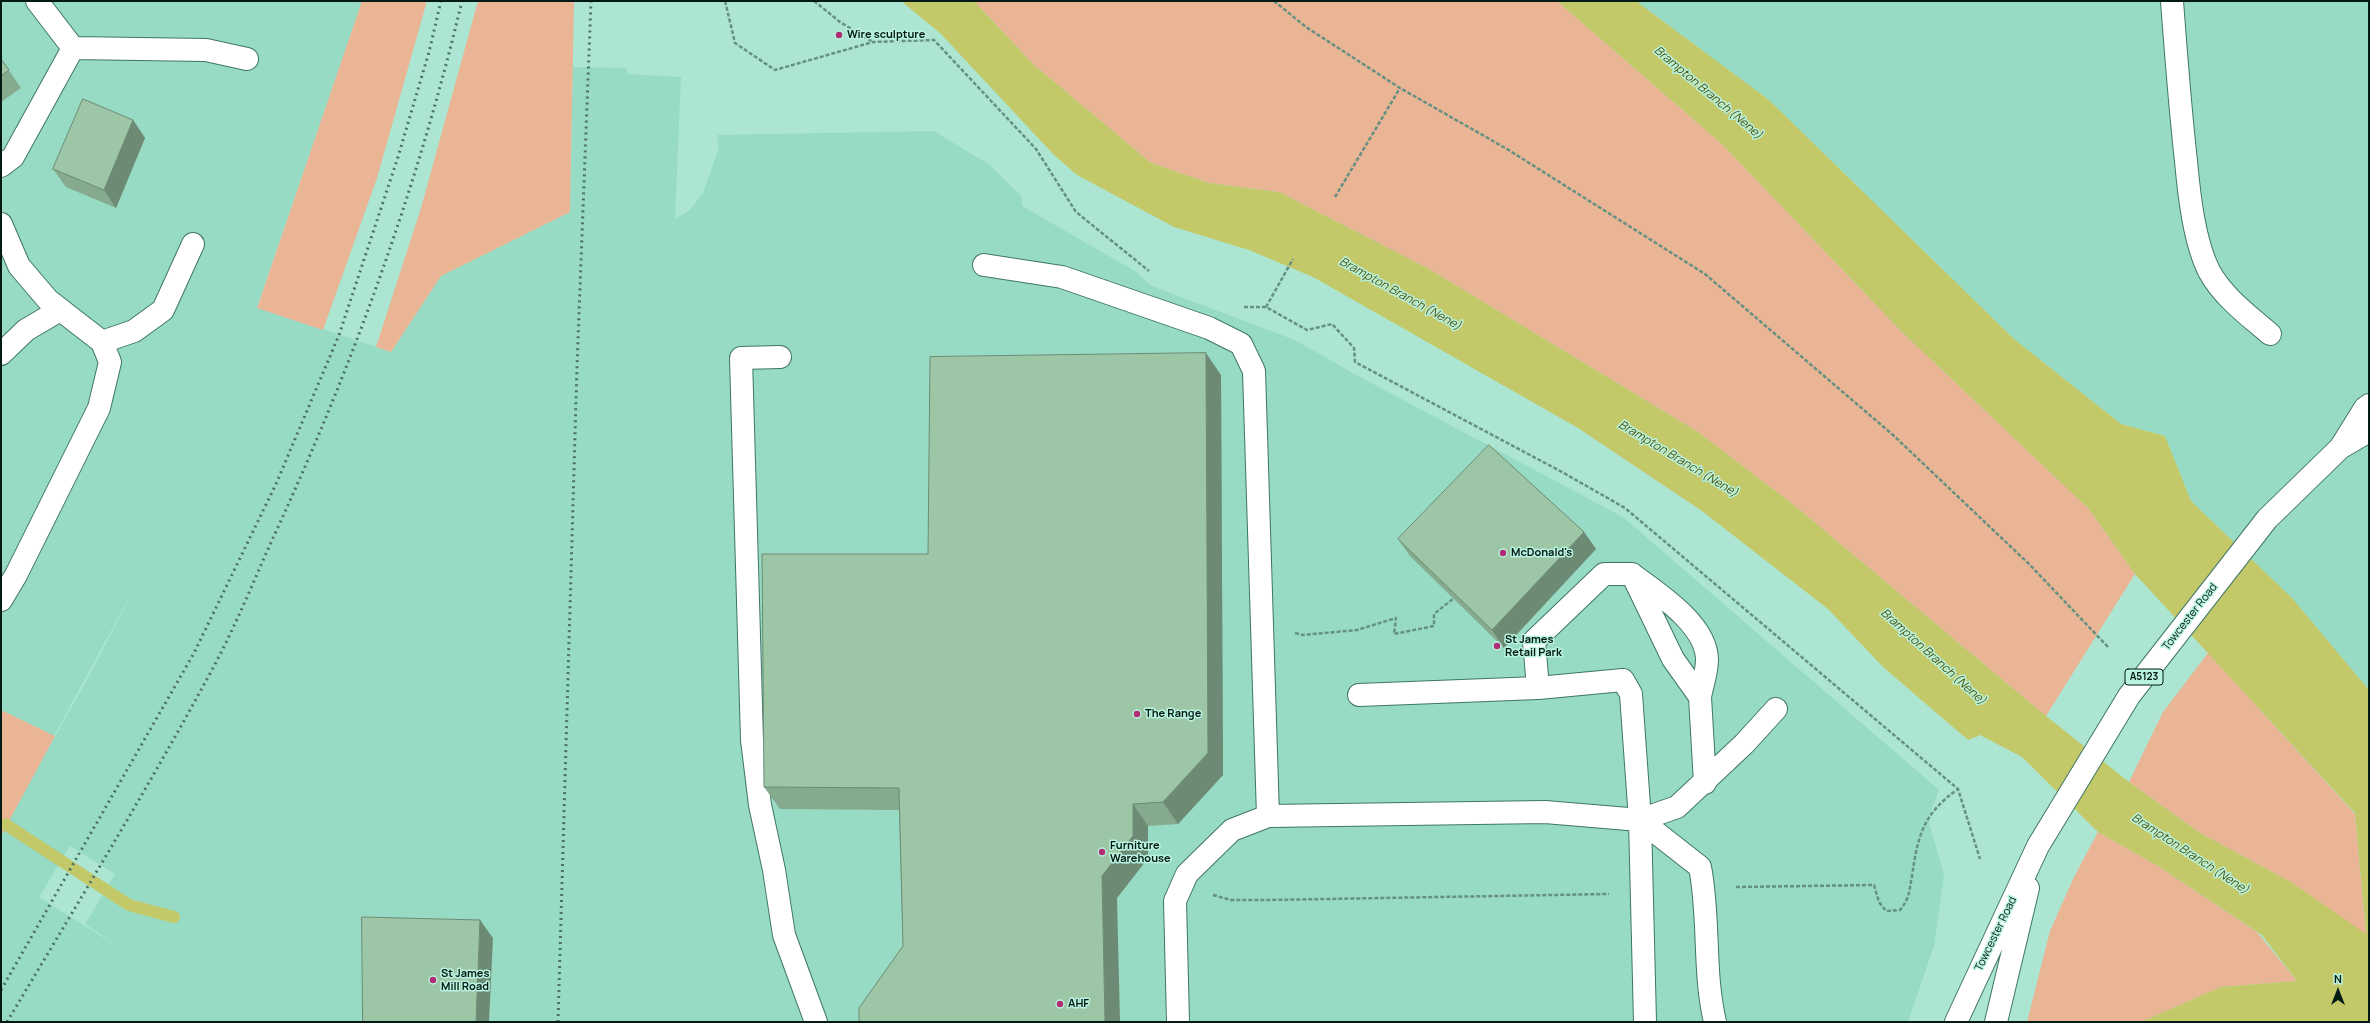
<!DOCTYPE html>
<style>
body{margin:0}
#map{position:relative;width:2370px;height:1023px;overflow:hidden;background:#ace6d2;font-family:Manrope,sans-serif}
canvas{display:block}
.frame{position:absolute;inset:0;border:2px solid #031913;pointer-events:none}
.north{position:absolute;left:2318px;top:971px;width:40px;height:40px;-webkit-text-stroke:3px #b9f3df;paint-order:stroke;rotate:0deg;font-size:11px;font-weight:700;line-height:16px;text-align:center;color:#031913}
.north::after{content:'';display:block;margin:auto;width:14px;height:18px;background:#031913;clip-path:polygon(50% 0,100% 100%,50% 72%,0 100%)}
</style>
<div id="map">
<canvas width="2370" height="1023"></canvas>
<div class="frame"></div>
<div class="north">N</div>
</div>
<script>
const g = document.querySelector('canvas').getContext('2d');
g.lineJoin = 'round';
function fill(path, color) {
  g.fillStyle = color;
  g.fill(path, 'evenodd');
}
function trace(path, color, width, dash) {
  g.strokeStyle = color;
  g.lineWidth = width;
  g.lineCap = dash ? 'butt' : 'round';
  g.setLineDash(dash || []);
  g.stroke(path);
}
function write(font, color, halo, rows, align = 'center') {
  g.font = font + ' Manrope,sans-serif';
  g.lineWidth = 3;
  g.setLineDash([]);
  g.textBaseline = 'middle';
  g.strokeStyle = halo;
  g.fillStyle = color;
  for (const [text, x, y, turn = 0] of rows) {
    g.save();
    g.translate(x, y);
    g.rotate((+turn || 0) * Math.PI / 180);
    g.textAlign = isNaN(turn) ? turn : align;
    if (halo) g.strokeText(text, 0, 0);
    g.fillText(text, 0, 0);
    g.restore();
  }
}
fill(new Path2D(`
 M1,1H362L257,307L391,352L441,276L570,212L573,67L627,68V74L681,77L675,219L690,210L703,193L719,148L717,135L934,131L990,165L1022,197V206L1135,271L1152,286L1295,340L1360,377L1623,517L1939,790L1928,819L1944,875L1934,946L1908,1022H1ZM137,583L89,676L42,760H41ZM70,846L115,874L85,924L120,948L37,896L39,897Z
 M1636,1H2369V690L2292,598L2191,501L2165,436L2121,424L2014,339L1769,100Z`), '#98dbc5');
fill(new Path2D(`
 M362,1H427L377,178L323,330L257,308Z
 M478,1H574L570,212L441,276L391,352L376,347L421,208Z
 M974,1H1557L1723,145L1902,332L2089,509L2135,574L2046,716L1795,506L1698,432L1429,269L1279,192L1209,183L1151,163L1034,65Z
 M2208,653L2355,814L2366,935L2291,882L2200,833L2129,782L2163,712Z
 M1,710L55,736L1,836Z
 M2098,832L2158,866L2257,932L2297,981L2221,987L2141,1022H2027L2050,931L2074,877Z`), '#eab595');
fill(new Path2D(`
 M901,1H974L1034,65L1151,163L1209,183L1279,192L1429,269L1698,432L1795,506L2046,716L2129,782L2200,833L2291,882L2366,934L2355,813L2135,574L2089,509L1902,332L1723,145L1557,1H1636L1769,100L2014,339L2121,424L2165,436L2191,501L2292,598L2369,690V1022H2141L2221,987L2297,981L2262,935L2158,866L2098,832L2022,757L1980,735L1968,740L1883,667L1828,609L1702,511L1578,428L1313,277L1249,250L1174,227L1077,175L1054,155L940,33Z`), '#c3c869');
trace(new Path2D(`
 M5,824L129,905L174,917`), '#c3c869', 12);
const minor = new Path2D(`
 M2172,1C2176,54 2180,108 2186,161C2189,194 2194,241 2209,271C2223,297 2248,315 2270,334
 M73,48L206,50L247,59
 M1,166L13,157L73,48L37,1
 M1,224L19,266L48,300L102,342L110,362L99,408L16,575L1,600
 M984,265L1062,277L1209,328L1241,344L1254,371L1268,816
 M102,342L134,331L163,310L193,244
 M1,354L26,330L60,310
 M780,357L741,358L752,740L760,805L774,870L784,935L816,1022
 M1633,575C1659,594 1707,625 1707,660C1707,672 1702,686 1700,697
 M1538,688L1534,641L1604,574H1632L1673,659L1700,697L1705,783
 M1359,695L1538,688L1623,680L1631,694L1640,820L1645,1022
 M1640,820L1700,867C1710,918 1703,971 1715,1022
 M1178,1022L1175,901L1187,874L1232,830L1268,816L1545,812L1640,820L1677,807L1744,744L1776,709`);
const major = new Path2D(`
 M2342,445L2365,408L2369,405
 M1956,1022L2038,846L2129,696L2267,519L2340,448L2369,431
 M1996,1022L2028,888`);
trace(minor, '#3f7665', 24);
trace(major, '#3f7665', 24);
trace(new Path2D(`
 M725,1L735,43L775,70L873,42L934,40L1036,149L1076,212L1149,271
 M814,1L840,22L873,42
 M1274,1L1306,27L1400,88L1507,149L1705,274L1893,435L2029,564L2108,647
 M1335,197L1400,88
 M1244,307H1266L1307,330L1332,324L1354,348L1355,362L1562,472L1625,508L1958,789L1980,859
 M1266,307L1293,259
 M1295,633L1303,635L1357,630L1396,618L1394,634L1434,626V614L1454,598
 M1736,887L1874,885L1879,902L1886,911L1900,910C1910,898 1909,891 1912,876C1918,835 1923,814 1958,789
 M1213,895L1231,900H1269L1609,894`), '#659082', 2.5, [4, 2]);
trace(minor, '#fff', 22);
trace(major, '#fff', 22);
trace(new Path2D(`
 M1,990L194,653L276,484L339,335L398,157L429,52L441,1
 M7,1022C77,904 149,787 214,666C236,625 254,580 273,538C353,365 418,186 462,1
 M558,1022L577,366L591,1`), '#4c7165', 3, [2, 4]);
fill(new Path2D(`
 M1,59L21,88L1,102Z
 M133,120L145,138L116,208L66,187L53,169Z
 M1221,375L1223,775L1178,824L1148,826V858L1117,898L903,946L899,810L780,809L764,787L928,554Z
 M1584,532L1596,549L1504,648L1410,556L1398,539Z`), '#86aa8e');
fill(new Path2D(`
 M133,120L145,138L116,208L104,190Z
 M1206,353L1221,375L1223,775L1178,824L1163,802Z
 M1584,532L1596,549L1504,648L1492,630Z
 M1133,804L1148,826V858L1117,898L1120,1022H1105L1102,876Z
 M480,920L493,938L489,1022H476Z`), '#6d8b74');
const building = new Path2D(`
 M1,59L9,70L1,76Z
 M83,99L133,120L104,190L53,169Z
 M1206,353L1208,753L1163,802L1133,804V836L1102,876L1105,1022H859V1008L903,946L899,788L764,787L762,554H928L930,357Z
 M1489,445L1584,532L1492,630L1398,539Z
 M362,917L480,920L476,1022H363Z`);
fill(building, '#9cc6a5');
trace(building, '#6d8b74', 1);
for (const [x, y, r, color] of [
 [839,35,4,"#b02d75"],
 [1503,553,4,"#b02d75"],
 [1497,646,4,"#b02d75"],
 [1137,714,4,"#b02d75"],
 [1102,852,4,"#b02d75"],
 [433,980,4,"#b02d75"],
 [1060,1004,4,"#b02d75"]
]) {
  const dot = new Path2D();
  dot.arc(x, y, r, 0, 2 * Math.PI);
  g.fillStyle = color;
  g.fill(dot);
  trace(dot, '#b9f3df', 1.5);
}
for (const [x, y, w] of [
 [2144,677,38]
]) {
  const box = new Path2D();
  box.roundRect(x - w / 2, y - 8, w, 16, 3);
  g.fillStyle = '#b9f3df';
  g.fill(box);
  trace(box, '#031913', 1);
}
write('bold 10px', '#031913', null, [
 ["A5123",2144,677]
]);
write('bold 11px', '#031913', '#b9f3df', [
 ["Wire sculpture",847,35],
 ["McDonald's",1511,553],
 ["St James",1505,640],
 ["Retail Park",1505,653],
 ["The Range",1145,714],
 ["Furniture",1110,846],
 ["Warehouse",1110,859],
 ["St James",441,974],
 ["Mill Road",441,987],
 ["AHF",1068,1004]
], 'left');
write('11px', '#031913', '#b9f3df', [
 ["Towcester Road",2190,617,-52],
 ["Towcester Road",1996,934,-64]
]);
write('italic 12px', '#505309', '#b9f3df', [
 ["Brampton Branch (Nene)",1708,93,40],
 ["Brampton Branch (Nene)",1400,294,29],
 ["Brampton Branch (Nene)",1678,459,31],
 ["Brampton Branch (Nene)",1933,657,42],
 ["Brampton Branch (Nene)",2190,854,33]
]);
</script>
